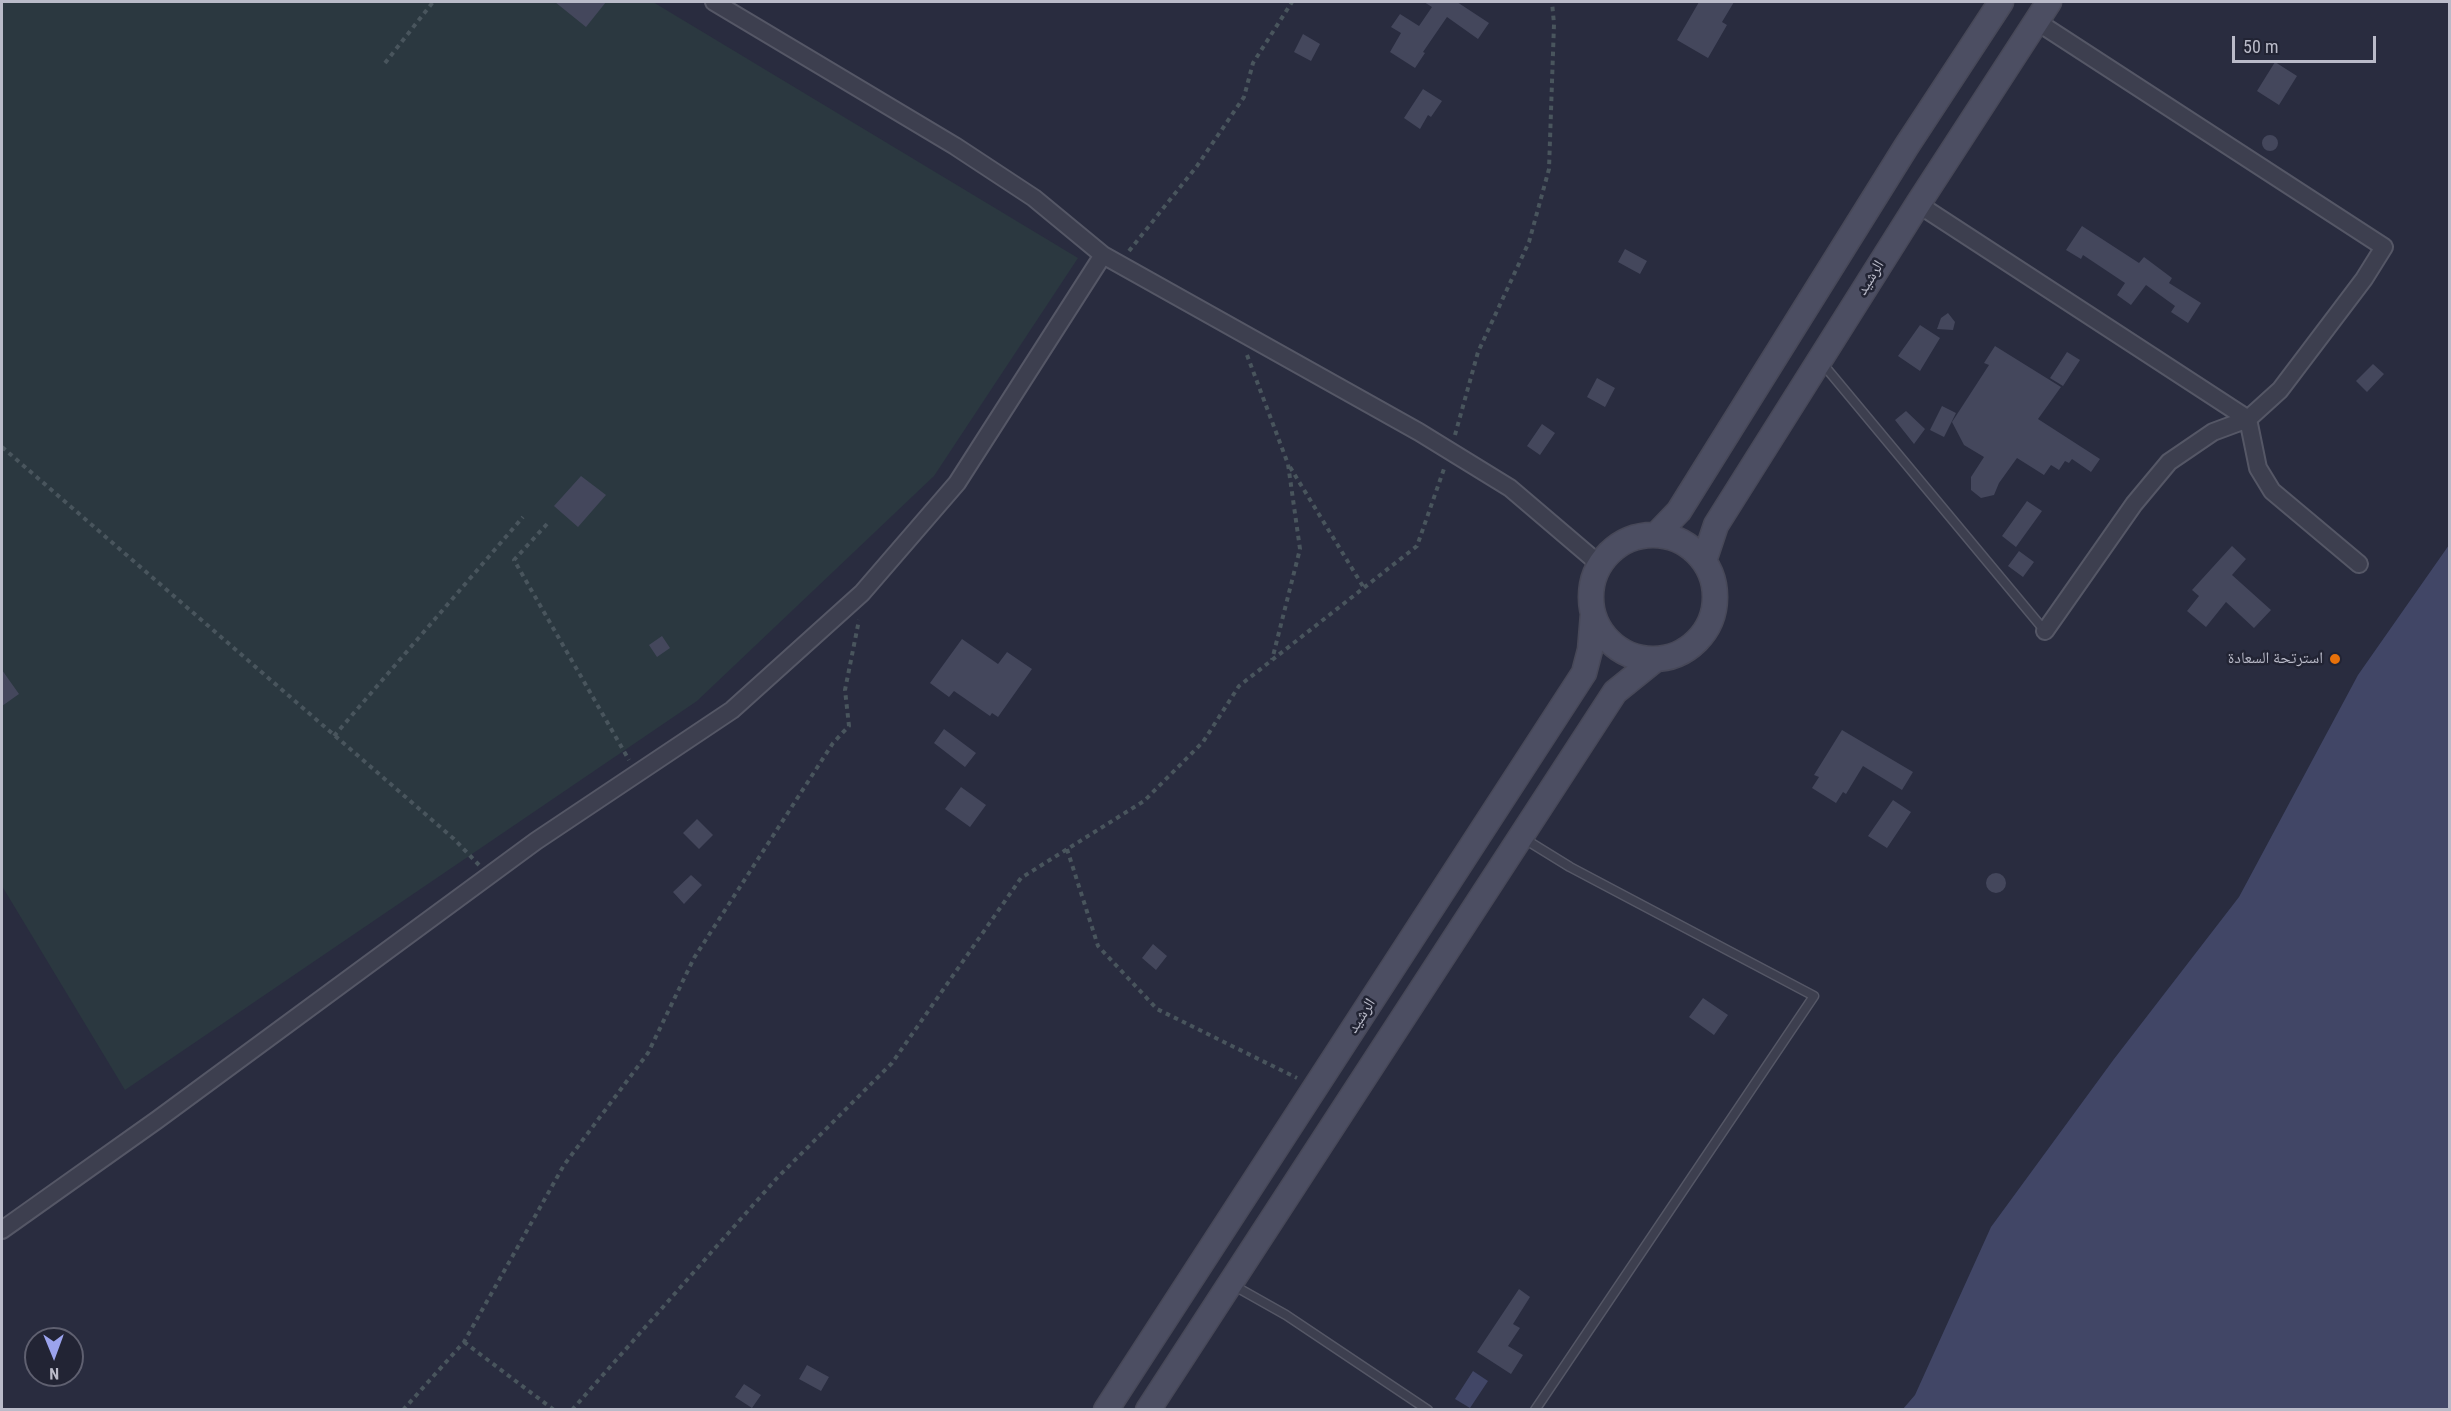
<!DOCTYPE html>
<meta charset="utf-8">
<style>
body{margin:0}
#map{position:relative;width:2451px;height:1411px;overflow:hidden;background:#292c3f;font-family:"Roboto Condensed",sans-serif}
canvas{display:block}
.frame{position:absolute;inset:0;border:3px solid #babbc9;pointer-events:none}
.north{position:absolute;left:24px;top:1327px;width:60px;height:60px;box-sizing:border-box;background:#222434;border:2px solid #5f6070;border-radius:50%;rotate:179deg;font-size:16px;font-weight:700;line-height:24px;text-align:center;color:#babbc9}
.north::after{content:'';display:block;margin:auto;width:21px;height:27px;background:#9ba3ed;clip-path:polygon(50% 0,100% 100%,50% 72%,0 100%)}
.scale{position:absolute;left:2232px;top:36px;width:144px;height:27px;box-sizing:border-box;border:3px solid #babbc9;border-top:0;padding-left:8px;font-size:18px;line-height:21px;white-space:nowrap;color:#babbc9;-webkit-text-stroke:4px #222434;paint-order:stroke}
</style>
<div id="map">
<canvas width="2451" height="1411"></canvas>
<div class="frame"></div>
<div class="north">N</div>
<div class="scale">50 m</div>
</div>
<script>
const g = document.querySelector('canvas').getContext('2d');
g.lineJoin = 'round';
function fill(path, color) {
  g.fillStyle = color;
  g.fill(path, 'evenodd');
}
function trace(path, color, width, dash) {
  g.strokeStyle = color;
  g.lineWidth = width;
  g.lineCap = dash ? 'butt' : 'round';
  g.setLineDash(dash || []);
  g.stroke(path);
}
function write(font, color, halo, rows, align = 'center') {
  g.font = font + ' "Roboto Condensed","Noto Naskh Arabic",sans-serif';
  g.lineWidth = 5;
  g.setLineDash([]);
  g.textBaseline = 'middle';
  g.strokeStyle = halo;
  g.fillStyle = color;
  for (const [text, x, y, turn = 0] of rows) {
    g.save();
    g.translate(x, y);
    g.rotate((+turn || 0) * Math.PI / 180);
    g.textAlign = isNaN(turn) ? turn : align;
    if (halo) g.strokeText(text, 0, 0);
    g.fillText(text, 0, 0);
    g.restore();
  }
}
fill(new Path2D(`
 M2,2H653L1078,258L934,476L697,701L125,1090L2,886Z`), '#2b3840');
fill(new Path2D(`
 M2449,545V1409H1903L1915,1395L1991,1227L2114,1059L2239,897L2358,675Z
 M1473,1371L1488,1381L1470,1408L1455,1399Z`), '#414666');
fill(new Path2D(`
 M555,2H606L586,27Z
 M1424,2H1457L1489,23L1478,39L1447,17L1423,52L1425,53L1415,68L1390,52L1401,33L1391,27L1400,14L1419,26L1432,7Z
 M1699,2H1734L1722,22L1727,25L1708,58L1677,40Z
 M1303,34L1320,44L1311,61L1294,52Z
 M2275,62L2297,76L2279,105L2257,91Z
 M1423,89L1442,101L1431,117L1428,115L1420,129L1404,118Z
 M2262 143a8 8 0 1 1 16 0a8 8 0 1 1-16 0Z
 M2082,226L2139,263L2144,257L2172,278L2169,283L2201,303L2188,323L2171,312L2175,306L2146,285L2131,305L2117,295L2125,283L2083,255L2081,259L2066,250Z
 M1625,249L1647,261L1640,274L1618,262Z
 M1948,313L1955,322L1953,330L1937,329L1941,318Z
 M1920,325L1940,338L1920,371L1898,356Z
 M1995,346L2061,387L2038,419L2100,459L2091,472L2072,459L2069,463L2065,461L2059,470L2051,465L2044,475L2017,458L1999,483L1994,495L1981,498L1971,490V477L1984,457L1964,445L1952,422L1989,365L1984,363Z
 M2067,352L2080,360L2063,386L2050,378Z
 M2373,364L2384,374L2367,392L2356,381Z
 M1597,378L1615,388L1605,407L1587,397Z
 M1942,406L1956,413L1944,437L1930,430Z
 M1906,411L1925,429L1914,444L1895,420Z
 M1542,424L1555,433L1540,455L1527,446Z
 M581,476L606,495L578,527L554,506Z
 M2027,501L2042,511L2016,547L2002,536Z
 M2232,546L2246,559L2232,575L2271,610L2254,628L2226,602L2206,627L2187,611L2199,596L2192,590Z
 M2019,551L2034,562L2023,577L2008,566Z
 M662,636L670,648L657,657L649,645Z
 M962,639L998,664L1007,652L1032,669L998,717L992,713L990,716L954,691L949,697L930,683Z
 M2,670L19,694L2,706Z
 M944,729L976,753L965,767L934,743Z
 M1842,730L1913,772L1902,790L1863,766L1846,794L1843,792L1836,803L1812,788L1819,777L1814,775Z
 M961,787L986,805L970,827L945,809Z
 M1893,800L1911,812L1887,848L1868,836Z
 M697,819L713,835L699,849L683,833Z
 M1986 883a10 10 0 1 1 20 0a10 10 0 1 1-20 0Z
 M691,875L702,885L684,904L673,892Z
 M1153,944L1167,956L1156,970L1142,958Z
 M1703,998L1728,1015L1714,1035L1689,1017Z
 M1519,1289L1530,1297L1513,1324L1520,1328L1508,1346L1523,1355L1511,1374L1477,1352Z
 M807,1365L829,1377L821,1391L799,1379Z
 M744,1384L761,1395L752,1408L735,1397Z`), '#44475c');
const lane = new Path2D(`
 M1822,363L2045,631
 M1523,838L1570,867L1814,996L1535,1410
 M1231,1284L1286,1315L1428,1410`);
const street = new Path2D(`
 M714,2L955,146L1034,198L1103,255L1419,432L1510,488L1598,563
 M2036,21L2384,247L2364,279L2280,390L2248,419L2213,432L2169,462L2134,504L2045,631
 M1918,204L2248,419L2258,468L2272,491L2359,564
 M2,1230L157,1120L536,841L732,710L862,593L957,483L1103,255`);
const secondary = new Path2D(`
 M1591 597a62 62 0 1 1 124 0a62 62 0 1 1-124 0Z
 M1656,535L1679,511L1906,147L2001,2
 M1704,561L1716,525L1918,204L2049,2
 M1106,1410L1584,673L1590,650L1593,614
 M1148,1410L1615,692L1656,659`);
trace(lane, '#555766', 11);
trace(street, '#555766', 20);
trace(secondary, '#474858', 27);
trace(new Path2D(`
 M385,63L433,2
 M1129,251L1197,166L1244,97L1253,63L1292,2
 M1247,355L1288,464L1300,549L1272,660
 M1455,435L1478,352L1529,242L1549,169L1554,24L1552,2
 M2,447L454,839L479,865
 M1290,467L1364,588
 M547,524L514,560L629,760
 M334,736L523,517
 M1067,849L1098,946L1157,1009L1297,1078
 M464,1342L554,1410
 M403,1410L464,1342L564,1165L648,1053L694,958L833,743L849,726L845,690L859,620
 M572,1410L777,1178L892,1063L1021,878L1144,801L1203,742L1239,686L1417,546L1445,466`), '#49555d', 4, [4.5, 4.5]);
trace(lane, '#3d3f4f', 8);
trace(street, '#3d3f4f', 16);
trace(secondary, '#4c4e62', 24);
for (const [x, y, r, color] of [
 [2335,659,6,"#e8710a"]
]) {
  const dot = new Path2D();
  dot.arc(x, y, r, 0, 2 * Math.PI);
  g.fillStyle = color;
  g.fill(dot);
  trace(dot, '#222434', 2);
}
write('16px', '#babbc9', '#222434', [
 ["الرشيد",1871,278,-58],
 ["الرشيد",1362,1016,-57]
]);
write('16px', '#babbc9', '#222434', [
 ["استرتحة السعادة",2323,659]
], 'right');
</script>
